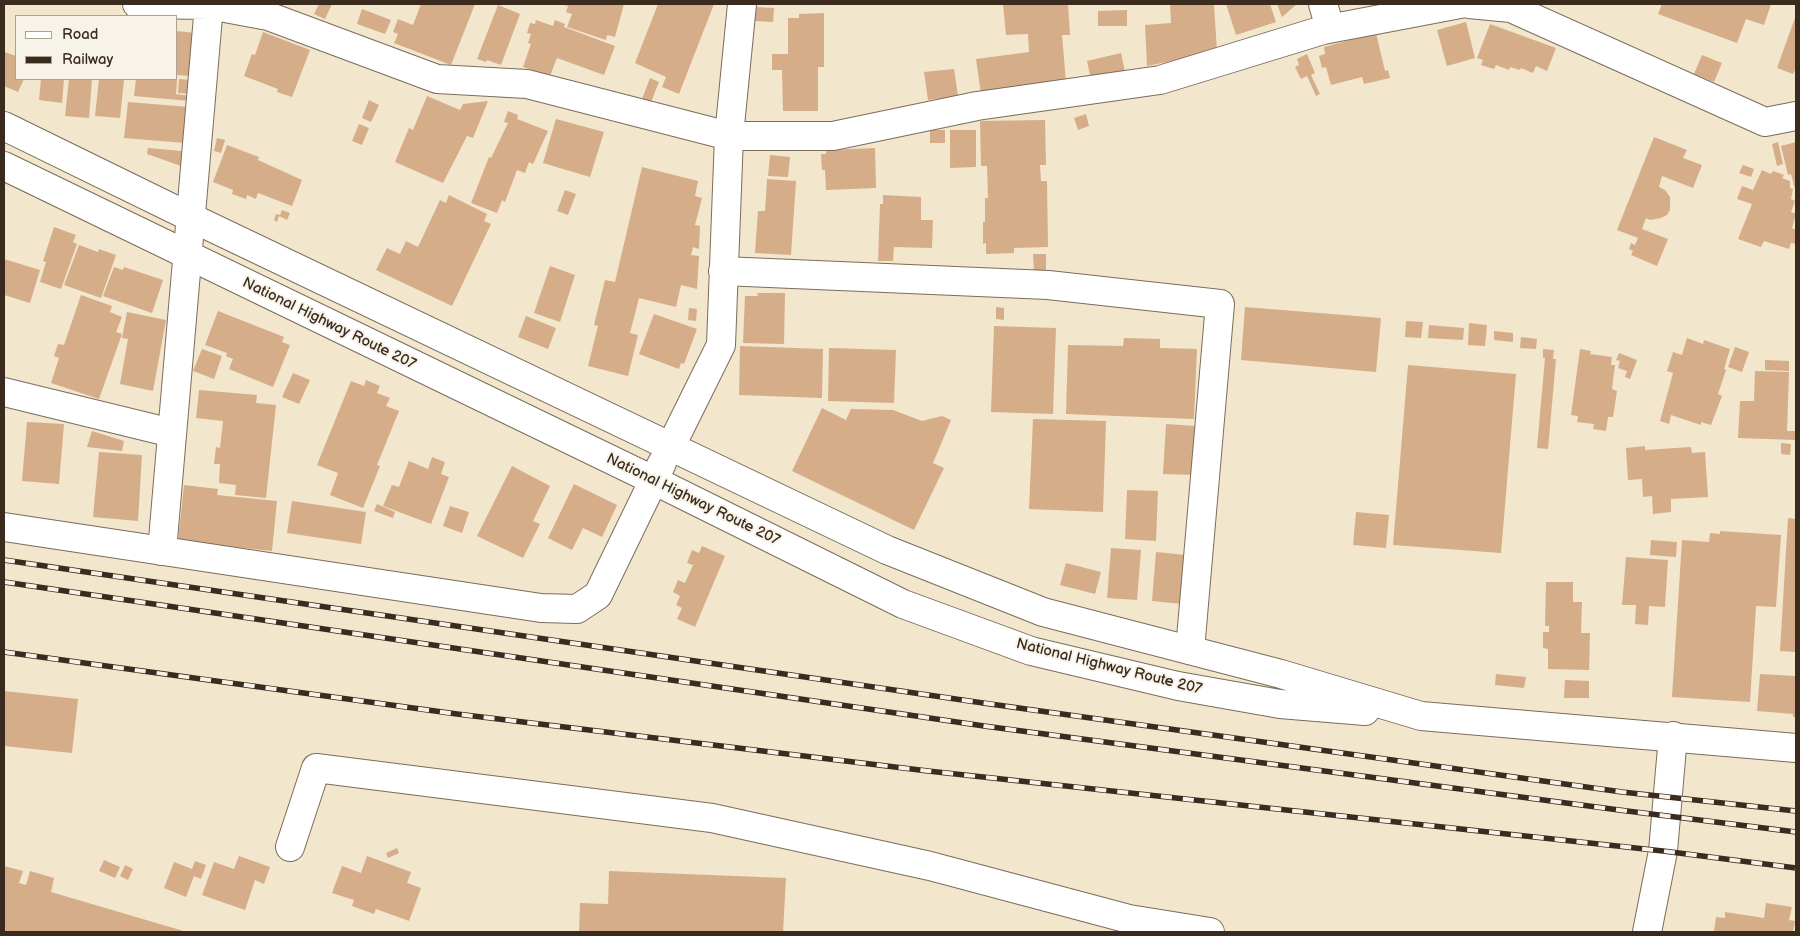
<!DOCTYPE html>
<style>
body{margin:0}
#map{position:relative;width:1800px;height:936px;overflow:hidden;background:#f2e6cd;font-family:"Balsamiq Sans",sans-serif}
canvas{display:block}
.frame{position:absolute;inset:0;border:5px solid #3b2a1e;pointer-events:none}
.legend{position:absolute;left:15px;top:15px;width:162px;height:65px;box-sizing:border-box;background:#f7f3e8;border:1px solid #aca397;margin:0;padding:6px 9px;list-style:none;font-size:15px;color:#3b2a1e}
.legend li{display:flex;align-items:center;gap:10px;height:25px}
.legend b{width:25px;border:1px solid #aca397}
</style>
<div id="map">
<canvas width="1800" height="936"></canvas>
<div class="frame"></div>
<ul class="legend">
<li><b style="height:6px;background:#fff"></b>Road</li>
<li><b style="height:6px;background:#3b2a1e"></b>Railway</li>
</ul>
</div>
<script>
const g = document.querySelector('canvas').getContext('2d');
g.lineJoin = 'round';
function fill(path, color) {
  g.fillStyle = color;
  g.fill(path, 'evenodd');
}
function trace(path, color, width, dash) {
  g.strokeStyle = color;
  g.lineWidth = width;
  g.lineCap = dash ? 'butt' : 'round';
  g.setLineDash(dash || []);
  g.stroke(path);
}
function write(font, color, halo, rows, align = 'center') {
  g.font = font + ' "Balsamiq Sans",sans-serif';
  g.lineWidth = 4;
  g.setLineDash([]);
  g.textBaseline = 'middle';
  g.strokeStyle = halo;
  g.fillStyle = color;
  for (const [text, x, y, turn = 0] of rows) {
    g.save();
    g.translate(x, y);
    g.rotate((+turn || 0) * Math.PI / 180);
    g.textAlign = isNaN(turn) ? turn : align;
    if (halo) g.strokeText(text, 0, 0);
    g.fillText(text, 0, 0);
    g.restore();
  }
}
fill(new Path2D(`
 M319,4H332L325,19L314,14Z
 M421,4H475L451,65L394,43L398,34L393,32L398,19L413,25Z
 M560,4H624L615,37L607,35L606,40L567,27L572,14L566,12L568,6Z
 M658,4H714L679,94L662,87L666,77L635,63Z
 M1003,4H1068L1070,35H1062L1066,82L981,94L976,59L1029,52L1028,34L1006,35Z
 M1170,4H1214L1217,52L1147,66L1145,25L1171,23Z
 M1226,4H1270L1276,22L1236,35Z
 M1277,4H1297L1282,17Z
 M1662,4H1771L1764,25L1746,19L1737,43L1658,14Z
 M498,5L520,14L501,65L487,60L486,62L477,59Z
 M756,7L774,8L773,22L755,21Z
 M362,9L391,20L385,34L357,24Z
 M1127,10V26H1098V11Z
 M824,13V67H818V111H783L782,70H772V54H788V18H799V14Z
 M1796,15V68L1793,74L1777,68Z
 M536,20L553,26L555,20L565,24L564,27L615,46L604,75L557,58L550,76L523,67L531,44L528,43L531,34L527,33L530,23L535,24Z
 M1466,22L1475,58L1447,66L1437,30Z
 M1490,24L1556,48L1547,71L1536,66L1533,73L1521,68L1520,70L1510,67L1509,70L1496,65L1494,69L1481,65L1483,60L1477,58Z
 M176,31L196,33L192,76L176,75Z
 M263,32L310,50L292,97L277,92L278,89L244,76L252,54L255,55Z
 M1376,33L1385,71L1388,70L1390,78L1364,84L1362,77L1331,85L1326,67L1322,68L1319,56L1325,54L1324,47Z
 M5,52L16,56V79H24L18,92L4,86Z
 M1121,53L1125,72L1091,80L1087,61Z
 M1307,54L1315,73L1311,75L1320,94L1316,96L1307,76L1301,79L1295,67L1299,65L1297,59Z
 M1702,55L1722,63L1714,82L1694,74Z
 M954,69L958,96L928,100L924,72Z
 M650,78L659,82L651,102L642,99Z
 M41,79H64L62,103L39,100Z
 M69,79H92L89,118L65,116Z
 M99,79L124,80L120,118L95,116Z
 M136,79L177,80L176,94L190,96V101L134,96Z
 M179,79L192,80L191,94L178,93Z
 M427,96L460,110L463,104L488,101L473,138L467,136L443,183L395,162L409,128L413,130Z
 M369,100L379,105L371,122L362,118Z
 M128,102L189,107L185,143L124,138Z
 M508,111L518,115L517,119L548,131L533,164L529,162L525,173L517,170L505,202L502,200L497,213L471,203L489,157L491,158L508,123L504,122Z
 M1086,114L1089,126L1078,130L1074,118Z
 M556,119L604,132L590,177L543,163Z
 M1045,120L1046,165H1040L1041,181H1047L1048,247L1014,248V253L986,254V243L983,244V222H985V198H988L987,166H981L980,121Z
 M359,124L369,128L362,145L352,141Z
 M930,130H945V143H930Z
 M950,130H976V167L950,168Z
 M1654,137L1687,150L1683,158L1702,165L1693,188L1662,176L1659,187L1665,190L1670,197V210L1667,215L1661,218L1650,220L1646,218L1642,229L1668,239L1657,266L1631,255L1633,251L1629,249L1631,243L1635,245L1638,238L1617,230Z
 M217,138L225,140L221,153L214,151Z
 M1778,142L1783,164L1777,166L1772,144Z
 M1796,142V193L1791,174L1788,175L1781,146Z
 M227,145L259,157L258,160L302,180L292,206L258,193L256,199L247,195L246,199L232,194L233,190L213,182Z
 M148,148L182,151L181,166L147,154Z
 M875,148L876,188L826,190L825,170H822L821,154H826V150Z
 M770,155L790,157L788,177L768,176Z
 M1743,165L1754,169L1751,177L1739,173Z
 M642,167L698,181L695,196L702,198L695,225L700,226L699,249L693,247L691,255L699,256L697,289L681,285L676,307L639,298L630,333L638,335L628,376L588,366L598,326L594,325L605,280L615,282Z
 M1762,170L1771,174L1773,171L1784,175L1782,178L1790,181V188L1793,189L1791,199L1795,201L1791,212L1796,214L1792,228L1796,230V244L1791,243L1789,249L1764,241L1761,247L1738,239L1752,204L1737,199L1742,186L1753,190Z
 M767,179L796,181L791,255L755,253L758,211H765Z
 M565,190L576,194L568,215L557,211Z
 M449,195L487,214L484,221L491,224L452,306L376,270L387,248L400,254L406,241L418,247L440,200L446,203Z
 M883,195L921,197V220H933L932,248L894,247L893,261H878L880,204H883Z
 M282,210L290,213L287,220L279,216L277,222L274,220L276,214L280,215Z
 M54,227L76,235L73,242L77,244L61,289L40,282L46,262L43,261Z
 M79,245L98,252L99,249L116,255L101,298L64,285Z
 M1033,254H1046V272H1034Z
 M4,259L40,270L30,303L4,295Z
 M550,266L575,275L560,322L534,313Z
 M114,267L123,270L124,267L163,280L152,313L103,296Z
 M757,293H785L784,344L743,343L745,296H758Z
 M81,295L112,306L110,312L122,317L116,332L122,334L99,399L51,383L59,358L54,356L58,344L64,345Z
 M996,307L1004,308V320L996,319Z
 M1245,307L1381,318L1376,372L1241,360Z
 M689,308L697,309L696,321L688,320Z
 M218,311L284,337L282,342L290,345L273,387L229,369L233,359L226,356L227,353L205,345Z
 M127,312L166,320L153,391L120,384L128,339L122,338Z
 M654,314L697,329L684,364L681,363L679,369L639,354Z
 M526,316L556,328L548,349L518,337Z
 M1406,321L1423,322L1421,338L1405,337Z
 M1469,323L1487,325L1485,346L1468,345Z
 M1429,325L1464,328L1463,340L1428,338Z
 M994,326L1056,328L1053,414L991,412Z
 M1494,331L1513,333V342L1494,340Z
 M1521,337L1537,339L1536,349L1520,348Z
 M1124,338L1160,339V348L1197,349L1194,419L1066,414L1068,345L1123,346Z
 M1687,338L1703,344L1704,340L1730,349L1724,369L1726,370L1718,394L1722,396L1711,425L1701,422V425L1671,415L1669,424L1660,421L1673,373L1667,371L1673,352L1682,355Z
 M740,346L823,349L822,398L739,395Z
 M1735,347L1749,352L1742,372L1728,367Z
 M829,348L896,350L894,403L828,401Z
 M202,349L222,356L214,379L193,371Z
 M1543,349L1554,350L1553,359H1556L1548,449L1537,448L1545,358H1543Z
 M1580,349L1591,351L1590,354L1612,357L1611,365H1615L1612,389L1617,391L1613,417H1608L1606,431L1593,429L1594,424L1577,422L1578,416L1571,415Z
 M1619,353L1637,360L1630,379L1625,377L1627,371L1618,368L1620,361L1616,360Z
 M1765,360L1789,361V371L1765,370Z
 M1408,365L1516,374L1501,553L1393,545Z
 M1755,371L1789,372L1787,431H1796V440L1738,438L1740,401H1754Z
 M293,373L310,380L299,404L282,397Z
 M366,380L380,386L377,393L390,398L386,406L399,411L377,465L380,466L363,508L330,495L338,473L317,465L351,381L364,386Z
 M199,390L257,395L256,403L276,405L266,498L235,495L236,485L219,483L220,464H214L216,447L220,448L223,421L196,418Z
 M822,408L846,420L851,409L893,410L922,421L942,416L951,420L933,463L944,468L914,530L792,471Z
 M1033,419L1106,421L1103,512L1029,509Z
 M27,422L64,424L59,484L22,481Z
 M1166,424L1196,426L1194,475L1163,474Z
 M92,431L124,441L122,451L87,447Z
 M1781,443L1791,444L1790,455L1781,454Z
 M1645,446V450L1691,447L1692,453L1705,452L1708,497L1671,499V512L1653,514L1652,496L1643,497L1642,479L1628,480L1626,448Z
 M99,452L142,455L138,521L93,517Z
 M432,457L445,462L441,474L449,477L431,524L383,506L392,485L399,487L409,461L428,469Z
 M512,466L550,486L533,521L540,524L523,558L477,536Z
 M574,484L617,505L602,537L583,528L572,550L548,538Z
 M184,485L218,489L217,495L277,501L272,551L178,541Z
 M1127,490L1158,491L1156,541L1125,539Z
 M292,501L366,512L361,544L287,533Z
 M377,504L395,512L393,518L374,511Z
 M450,506L469,512L462,533L443,526Z
 M1356,512L1389,515L1386,548L1353,545Z
 M1788,518L1796,519V652L1780,651Z
 M1720,531L1781,535L1776,607L1756,606L1750,702L1672,697L1682,540L1709,542L1710,533L1720,534Z
 M1651,540L1677,542L1676,557L1650,555Z
 M702,546L725,556L695,627L677,619L682,608L676,605L680,596L673,592L678,580L685,583L693,565L687,563L692,550L699,553Z
 M1111,548L1141,550L1137,600L1107,598Z
 M1156,552L1186,555L1182,604L1152,601Z
 M1626,557L1668,560L1665,607L1649,606L1648,625L1635,624L1636,605H1622Z
 M1066,563L1101,572L1095,594L1060,585Z
 M1546,582H1573V602H1582L1581,633H1590L1589,670L1548,669V649L1543,648V632H1549V626H1545Z
 M1496,674L1526,677L1524,688L1495,685Z
 M1760,674L1796,676V717H1793V714L1757,711Z
 M1565,680L1589,681V698H1564Z
 M4,691L78,699L72,753L4,746Z
 M397,848L399,853L388,858L386,853Z
 M239,856L270,867L264,884L255,880L245,910L202,895L214,862L234,869Z
 M367,856L411,872L407,883L421,888L409,921L376,909L374,914L352,906L354,900L332,893L342,866L361,873Z
 M104,860L120,867L115,878L99,871Z
 M195,861L206,865L201,879L194,876L186,897L164,888L174,862L192,869Z
 M125,865L133,869L128,880L120,876Z
 M4,866L23,871L19,883L26,885L30,871L54,878L51,892L187,932H4Z
 M609,871L786,878L783,932H579L580,903L608,904Z
 M1766,903L1792,907L1789,920L1795,921L1793,932H1714L1716,917L1725,918V912L1764,918Z`), '#d6ad89');
const minor = new Path2D(`
 M137,4L209,5L268,16L437,79L527,84L729,136H833L977,106L1160,80L1323,30L1460,4
 M1323,4L1330,28
 M1469,4L1511,8L1765,122L1796,116
 M723,271L1048,285L1220,304L1190,650
 M4,392L172,433
 M671,446L721,345L729,136L742,4
 M162,551L209,5
 M290,847L316,768L712,818L930,866L1129,919L1210,932
 M1647,932L1663,851L1673,736`);
const tertiary = new Path2D(`
 M4,126L192,218L887,550L1043,612L1281,674L1421,716L1796,748
 M4,166L653,480L903,604L1031,651L1178,686L1280,704L1365,711
 M4,527L541,608L577,609L598,595L662,463`);
trace(minor, '#7b6c5b', 30);
trace(tertiary, '#7b6c5b', 30);
trace(minor, '#fff', 28);
trace(tertiary, '#fff', 28);
const rail = new Path2D(`
 M4,560L983,703L1622,792L1796,811
 M4,582L984,726L1619,810L1796,832
 M4,652L457,714L928,771L1663,851L1796,868`);
trace(rail, '#3b2a1e', 5.5);
trace(rail, '#f7f3e8', 4, [11]);
write('15px', '#3b2a1e', '#f7f3e8', [
 ["National Highway Route 207",329,324,26],
 ["National Highway Route 207",693,500,26],
 ["National Highway Route 207",1109,667,14]
]);
</script>
